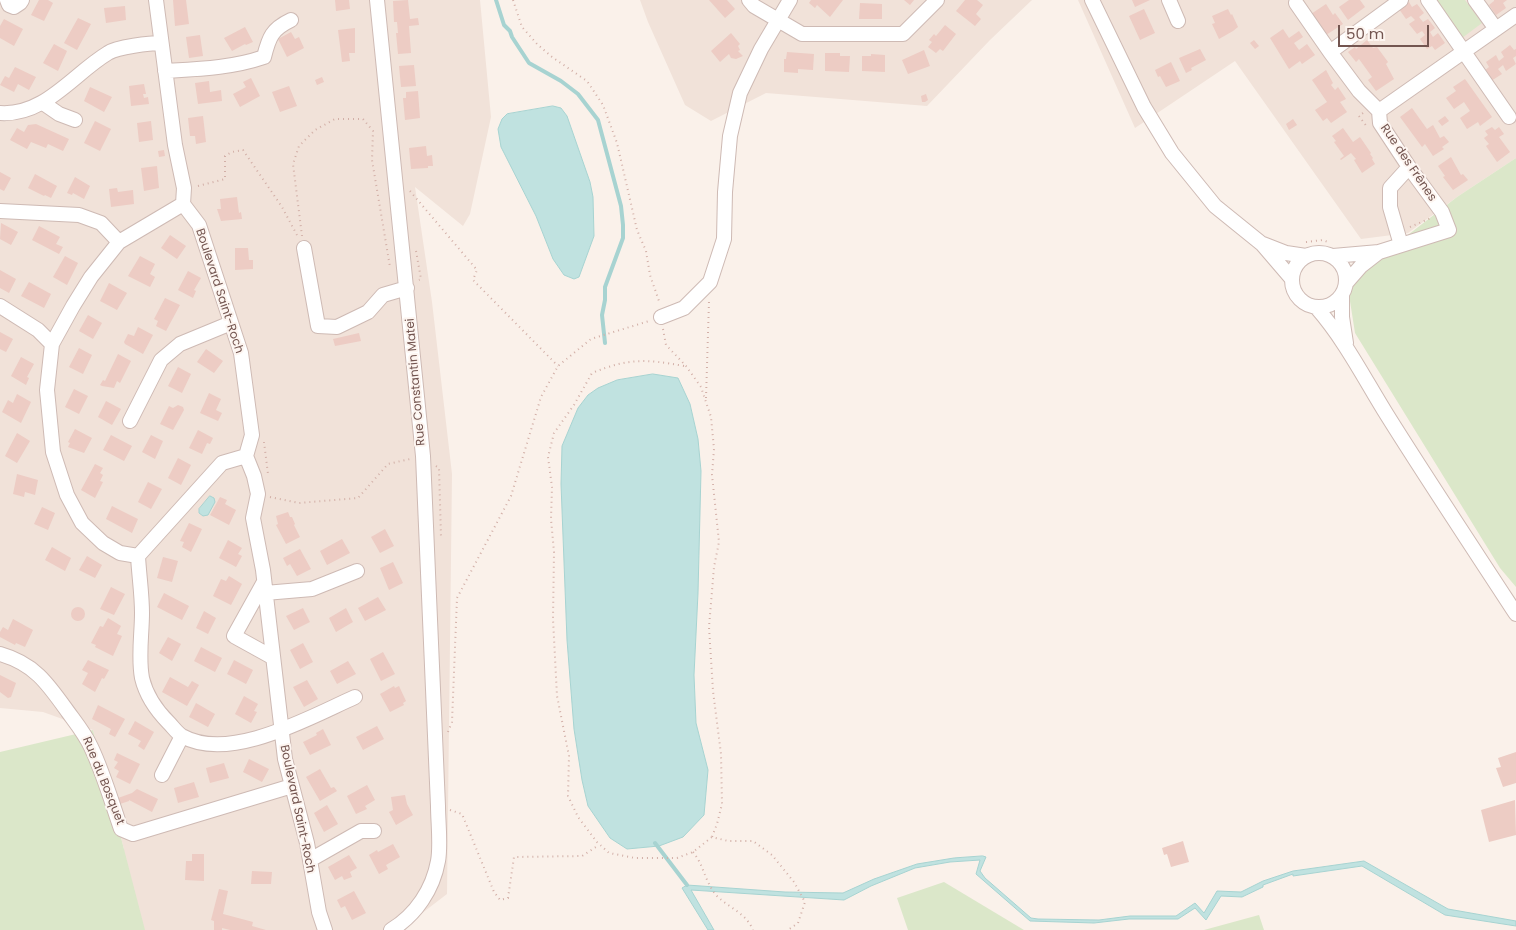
<!DOCTYPE html>
<meta charset="utf-8">
<style>
body{margin:0}
#map{position:relative;width:1516px;height:930px;overflow:hidden;background:#faf1ea;font-family:Poppins,sans-serif}
canvas{display:block}
.scale{position:absolute;left:1338px;top:25px;width:91px;height:22px;box-sizing:border-box;border:2px solid #735550;border-top:0;padding-left:6px;font-size:15px;line-height:18px;white-space:nowrap;color:#735550;-webkit-text-stroke:4px #fdf5f0;paint-order:stroke}
</style>
<div id="map">
<canvas width="1516" height="930"></canvas>
<div class="scale">50 m</div>
</div>
<script>
const g = document.querySelector('canvas').getContext('2d');
g.lineJoin = 'round';
function fill(path, color) {
  g.fillStyle = color;
  g.fill(path, 'evenodd');
}
function trace(path, color, width, dash) {
  g.strokeStyle = color;
  g.lineWidth = width;
  g.lineCap = dash ? 'butt' : 'round';
  g.setLineDash(dash || []);
  g.stroke(path);
}
function write(font, color, halo, rows, align = 'center') {
  g.font = font + ' Poppins,sans-serif';
  g.lineWidth = 4;
  g.setLineDash([]);
  g.textBaseline = 'middle';
  g.strokeStyle = halo;
  g.fillStyle = color;
  for (const [text, x, y, turn = 0] of rows) {
    g.save();
    g.translate(x, y);
    g.rotate((+turn || 0) * Math.PI / 180);
    g.textAlign = isNaN(turn) ? turn : align;
    if (halo) g.strokeText(text, 0, 0);
    g.fillText(text, 0, 0);
    g.restore();
  }
}
fill(new Path2D(`
 M0,0H480L491,117L470,214L463,226L415,187L432,302L452,474L447,894L400,930H96L124,849L93,730L43,712L0,708Z
 M640,0H1032L990,40L927,106L766,93L711,121L685,105L648,22Z
 M1078,0H1516V158L1457,197L1408,233L1361,239L1235,61L1135,128Z`), '#f1e2d9');
fill(new Path2D(`
 M1435,0H1465L1482,23L1462,38Z
 M1516,158V587L1500,568L1355,333L1347,282L1457,197Z
 M93,730L145,930H0V752Z
 M944,882L1024,930H908L897,898Z
 M1259,915L1264,930H1204Z`), '#dbe7c9');
const water = new Path2D(`
 M553,106L561,108L567,116L590,182L593,197L594,236L579,277L574,279L564,275L553,259L536,216L501,147L498,129L502,119L507,114Z
 M653,374L678,378L690,404L698,439L701,471L698,593L694,675L696,723L708,770L704,815L683,837L659,846L627,849L610,838L588,806L582,780L574,729L567,640L561,484L562,446L578,408L588,395L598,388L617,380Z
 M210,496L214,498L215,502L208,515L203,516L199,513V509Z
 M983,856L986,857L980,871L985,878L1031,918L1038,919L1099,920L1130,916H1176L1195,903L1204,913L1217,891L1241,892L1263,881L1293,871L1364,861L1448,909L1516,921V926L1445,915L1362,866L1293,876V874L1263,885V887L1242,897L1221,896L1206,920L1195,908L1178,919H1129L1094,923L1030,921L976,874L980,860L950,862L915,868L871,886L844,900L691,890L714,930H708L682,888L687,885L785,892L843,893L874,879L917,864L954,858Z`);
fill(water, '#c0e2e0');
trace(water, '#a7d3d1', 1);
trace(new Path2D(`
 M496,0L504,25L510,31L512,37L529,63L561,81L578,94L598,120L621,206L623,225V238L605,287V300L602,315L605,343
 M655,843L687,885`), '#a7d3d1', 4);
fill(new Path2D(`
 M39,0H48L53,3L44,21L31,15Z
 M173,0H186L189,24L175,26Z
 M335,0H349L350,9L336,11Z
 M408,0L410,19L418,18L419,25L409,26L411,53L398,54L396,33H398L397,22H394L393,1Z
 M709,0H727L735,9L725,18Z
 M811,0H843L830,17L817,5L815,8L809,3Z
 M904,0H914L910,5Z
 M965,0H977L983,5L976,14L981,19L975,26L956,11Z
 M1132,0H1150L1135,7Z
 M1349,0H1360L1365,7L1348,20L1339,7Z
 M1494,0H1507L1503,3L1506,8L1496,15L1489,5L1494,1Z
 M1409,2L1412,7L1417,4L1424,13L1419,17L1423,22L1428,19L1435,28L1430,32L1433,37L1438,33L1445,43L1435,50L1432,46L1427,49L1420,39L1425,35L1422,31L1417,34L1409,24L1415,20L1411,16L1406,19L1399,9Z
 M860,3L882,4V19H859Z
 M1326,4L1333,15L1335,13L1343,24L1326,35L1311,14Z
 M125,6L126,20L106,23L104,8Z
 M1144,9L1155,33L1140,40L1129,16Z
 M1228,9L1231,15L1232,14L1238,27L1233,31L1219,39L1212,24L1215,23L1212,16Z
 M78,18L91,24L77,50L64,43Z
 M4,19L23,29L14,46L0,38V26Z
 M945,25L956,34L943,51L940,49L936,53L928,47L932,42L929,40L934,34L936,36Z
 M245,27L253,42L246,45L245,44L232,51L224,38Z
 M355,28V53H349L350,61L342,62L338,30Z
 M1283,29L1289,38L1299,31L1303,37L1294,43L1299,50L1307,44L1315,55L1302,64L1300,61L1289,69L1270,38Z
 M291,32L295,39L299,37L304,48L287,57L278,39Z
 M731,33L740,44L738,46L740,50L738,51L743,56L736,59L731,58L729,54L720,62L711,51Z
 M200,35L203,56L189,58L186,37Z
 M1254,40L1259,46L1255,49L1250,43Z
 M1367,40L1373,48L1377,47L1388,62L1386,64L1394,79L1376,91L1368,80L1372,77L1359,59L1356,62L1348,52L1355,47L1356,49Z
 M54,44L67,51L58,71L43,63Z
 M1510,45L1514,50L1516,49V56L1513,58L1516,64L1506,71L1503,65L1498,69L1502,74L1491,81L1484,71L1489,67L1486,62L1496,55L1499,61L1504,57L1501,52Z
 M1200,49L1206,60L1191,68L1192,70L1186,73L1179,58Z
 M924,50L930,66L908,74L902,60Z
 M787,52L814,54L813,70L798,69V73L784,72V59H786Z
 M825,53H840V56H850L849,72L825,71Z
 M871,54L885,55V72L862,71V56H871Z
 M1171,62L1180,81L1166,87L1160,76L1158,77L1155,70Z
 M414,65L416,86L401,87L399,66Z
 M15,67L36,77L29,90L18,84L14,92L0,85L5,76L9,78Z
 M1326,70L1333,83L1331,85L1335,90L1338,87L1346,99L1340,102L1347,112L1331,123L1327,118L1323,121L1315,110L1327,102L1312,80Z
 M322,77L324,82L317,85L315,80Z
 M251,78L260,96L240,107L233,94L246,87L243,82Z
 M1465,79L1492,117L1480,126L1478,122L1467,129L1460,118L1470,111L1464,102L1454,109L1446,98L1456,91L1453,87Z
 M209,81L210,92L221,90L222,101L198,104L195,83Z
 M144,84L146,94H143L144,98L148,97L149,104L131,106L129,86Z
 M289,86L297,106L280,112L272,92Z
 M90,87L112,97L104,112L84,101Z
 M418,91L420,118L405,120L403,98H406V92Z
 M926,94L928,100L925,102H922L921,96Z
 M1412,108L1427,129L1433,125L1440,138L1444,136L1449,142L1442,147L1444,149L1433,156L1425,144L1422,147L1400,117Z
 M203,116L206,142L196,144L195,136H190L188,118Z
 M1445,116L1449,121L1442,126L1438,121Z
 M1293,119L1297,125L1289,130L1286,124Z
 M95,121L111,129L100,151L84,143Z
 M151,121L153,140L139,142L137,123Z
 M36,124L69,139L63,151L48,144L46,148L31,142L27,149L10,140L17,128L24,132L28,125Z
 M1492,127L1495,130L1499,127L1504,134L1499,137L1510,152L1497,162L1486,146L1489,144L1484,138L1488,135L1485,131Z
 M1343,128L1353,142L1360,137L1371,153L1370,154L1373,158L1372,159L1375,164L1362,173L1354,160L1356,159L1351,153L1341,160L1340,159L1344,156L1334,142L1336,141L1332,136Z
 M426,146L427,156L432,155L433,166H428V168L411,169L409,148Z
 M164,150L165,156L159,157L158,151Z
 M1451,157L1461,175L1463,174L1468,180L1453,190L1443,177L1445,176L1438,166Z
 M157,166L159,188L144,191L141,168Z
 M0,172L11,178L4,191L0,189Z
 M35,174L57,186L51,198L45,195L44,196L28,188Z
 M75,177L90,186L84,199L73,193L72,195L67,193Z
 M117,188L118,192L133,190L134,204L111,207L109,189Z
 M237,197L239,213L241,212L242,219L221,221L217,209H221L220,199Z
 M1,223L18,232L11,245L0,239Z
 M39,226L60,237L56,244L63,247L59,254L32,240Z
 M170,235L186,246L177,259L161,248Z
 M235,248H248L249,260H253V269L235,270Z
 M65,256L78,263L67,285L53,277Z
 M140,256L155,264L150,274L155,277L150,287L128,276Z
 M0,270L16,279L9,293L0,288Z
 M188,271L201,278L194,290L196,291L193,298L178,290Z
 M29,282L51,294L44,308L21,296Z
 M109,283L127,293L117,310L100,301Z
 M165,298L180,305L166,331L156,326L158,321L154,319Z
 M88,315L102,323L93,339L79,331Z
 M138,327L153,335L143,354L125,344L124,342L128,334L134,336Z
 M0,332L13,339L6,352L0,349Z
 M359,333L361,341L335,346L333,339Z
 M79,348L92,355L83,374L69,367Z
 M206,349L223,361L214,373L197,362Z
 M118,354L131,361L120,383L117,381L114,388L102,386L100,385L103,380L105,381Z
 M21,357L34,364L27,377L29,378L26,385L11,376Z
 M178,367L191,374L182,393L168,386Z
 M74,389L88,396L79,414L65,407Z
 M209,393L221,399L216,410L222,413L218,421L200,413Z
 M17,394L31,402L21,423L2,412L8,400L13,403Z
 M106,401L121,409L112,425L98,417Z
 M178,405L183,407L184,410L173,430L160,424L169,406L173,408Z
 M75,429L92,438L84,453L68,447L70,443L68,442Z
 M198,430L213,438L210,444L207,443L202,454L189,448Z
 M17,433L30,441L17,463L5,456Z
 M111,435L132,446L124,461L103,450Z
 M151,435L163,441L155,459L142,452Z
 M178,458L191,465L181,485L168,478Z
 M95,464L103,468L100,473L103,475L100,481L103,482L95,498L81,490Z
 M17,474L38,480L35,495L25,492L24,497L13,494Z
 M148,482L162,489L151,509L138,502Z
 M220,497L227,500L225,504L236,510L229,525L210,515Z
 M112,506L138,519L132,533L106,519Z
 M42,507L55,513L48,530L34,524Z
 M288,512L290,517H292L295,524L294,525L300,537L286,544L276,525L278,524L276,516Z
 M189,523L202,529L191,552L182,547L184,542L180,541Z
 M385,529L394,546L380,553L371,537Z
 M342,539L350,553L327,565L320,551Z
 M228,540L242,548L238,554L242,556L236,567L219,558Z
 M52,547L71,558L65,571L45,560Z
 M300,549L311,569L297,576L290,564L287,566L283,558Z
 M87,556L102,565L95,578L79,570Z
 M163,557L178,561L172,582L157,578Z
 M393,562L403,583L389,590L380,568Z
 M229,576L242,584L231,605L213,596L221,579L226,581Z
 M111,587L125,594L114,615L100,609Z
 M164,593L189,606L182,620L157,607Z
 M378,597L386,610L365,621L358,608Z
 M71 614a7 7 0 1 1 14 0a7 7 0 1 1-14 0Z
 M303,608L310,622L294,630L286,616Z
 M346,608L353,622L336,632L329,618Z
 M204,611L216,618L208,634L196,628Z
 M108,618L121,626L117,634L122,636L113,656L95,647L96,645L91,643L100,626L103,627Z
 M13,619L33,630L25,647L16,643L15,645L0,637V632L3,627L8,630Z
 M168,637L181,644L172,661L159,653Z
 M303,643L313,662L300,669L290,650Z
 M201,647L222,658L215,672L194,661Z
 M383,652L395,674L381,681L370,659Z
 M88,660L109,670L104,679L102,678L95,692L82,684L88,673L82,670Z
 M234,660L253,670L246,684L227,674Z
 M348,661L356,674L337,684L330,671Z
 M0,675L16,683L11,697L8,698L0,692Z
 M170,677L188,687L192,681L199,685L187,706L162,692Z
 M307,680L318,699L304,707L293,687Z
 M394,686L395,688L399,686L406,701L403,703L404,705L390,712L380,694Z
 M244,696L258,704L254,711L257,712L251,723L235,714Z
 M196,703L215,714L208,727L189,717Z
 M98,705L125,719L115,737L109,734L111,729L92,719Z
 M135,721L154,732L144,750L138,746L141,741L128,734Z
 M377,726L384,739L363,750L356,737Z
 M323,729L331,745L310,755L303,742L317,735L316,733Z
 M1516,752V783L1503,787L1496,768L1501,767L1498,758Z
 M117,753L140,764L130,784L116,777L119,771L114,768L118,762L114,760Z
 M249,759L269,769L262,782L243,772Z
 M224,763L229,778L210,783L206,768Z
 M320,769L331,788L334,787L337,791L320,801L306,777Z
 M194,782L199,797L178,803L174,788Z
 M367,785L375,800L365,806L367,809L356,814L347,796Z
 M137,789L158,799L152,812L129,800V801L120,804L118,798L132,793Z
 M405,795L407,804L413,815L396,825L389,812L393,810L391,797Z
 M1515,800L1516,835L1489,842L1481,810Z
 M327,805L338,824L324,832L314,813Z
 M1183,841L1189,862L1171,867L1167,854L1164,855L1162,848Z
 M393,844L400,857L386,865L388,869L379,874L369,855L377,850L378,852Z
 M192,854H204V881L185,880L186,861H192Z
 M349,855L357,868L350,872L352,877L344,880L342,876L335,880L328,867Z
 M252,871L272,872L271,884H251Z
 M219,889L228,891L223,914L253,922L252,926L266,930H230L222,928V930H214V921L211,920Z
 M354,891L366,913L352,920L345,906L341,908L337,900Z`), '#edccc4');
const minor = new Path2D(`
 M7,0L9,5L14,7L20,3L22,0
 M156,0L175,145L184,188L183,204L199,225L241,353L252,435L246,456L254,476L258,494L253,518L263,570L285,759L307,843L319,912L325,930
 M377,0L423,456L438,806C438,822 441,845 438,861C433,889 416,915 391,930
 M749,0L754,6L802,34H903L937,0
 M1092,0L1144,107L1172,153L1215,206L1262,244L1292,279
 M1169,0L1178,21
 M1428,0L1509,117
 M1475,0L1496,29
 M1296,3L1330,52
 M165,71C199,69 232,68 264,57C269,37 272,29 291,20
 M43,103L59,114L75,120
 M1379,111L1359,91L1330,52L1401,0
 M0,113C45,116 73,74 108,53C117,47 150,43 161,43
 M0,211L79,215L101,223L119,242
 M1263,244L1286,253L1306,256
 M1401,245L1390,207V188L1409,167
 M304,248L318,326L337,327L368,312L383,295L407,288
 M1292 280a27 27 0 1 1 54 0a27 27 0 1 1-54 0Z
 M1333,256L1379,252L1449,230L1442,212L1409,167L1380,123L1379,111L1516,15
 M1347,282L1361,266L1379,252
 M1342,296V317L1346,343
 M0,306L38,330L52,344
 M1316,307C1345,340 1364,378 1387,415C1429,482 1473,548 1516,614
 M661,317L684,308L710,282L724,239L725,192L730,136L740,93L761,49L790,0
 M130,421L161,360L180,344L231,323
 M246,456L222,463L138,556C139,575 142,594 142,613C142,634 138,657 142,678C146,695 156,710 169,723C173,727 177,733 182,736C230,763 310,717 355,697
 M138,556L120,553L103,543L82,523L67,495L53,452L47,390L52,344L73,306L91,277L119,242L183,204
 M264,582L234,636L272,657
 M265,593L312,589L357,571
 M0,654C35,664 48,684 68,712C76,723 85,734 91,747C103,772 112,803 121,829L133,834L292,786
 M162,775L182,736
 M310,860L361,831H374`);
trace(minor, '#cebab4', 16);
trace(new Path2D(`
 M513,0L522,27L537,44L552,57L587,81L603,105L617,143L637,230L646,251L650,275L660,304
 M1363,113L1359,116L1368,128
 M198,186L225,179V156L232,152L243,150L282,207L298,237
 M410,191L477,270L473,280L558,366
 M1410,227L1431,218
 M302,236L293,164L299,146L315,130L335,119H363L373,131L372,160L390,267
 M1306,242L1323,240L1330,243
 M416,251L421,279L419,280
 M663,329L666,345L686,366L701,387L711,417L714,449L712,475L719,542L714,567L709,627L713,691L721,754L722,804L717,824L712,837L728,841H753L772,855L794,882L805,902L798,923L788,930
 M684,366C645,359 629,358 592,373L574,405L554,433L548,457L552,487L551,519L554,552L553,619L557,696L569,756L568,796L578,817L597,842L609,853L635,858H677L693,852L712,837
 M706,398L709,301
 M264,442L268,474
 M436,466L439,468L441,537
 M270,497L299,503L358,498L388,464L410,459
 M448,732L452,722L457,598L511,496L541,397L558,366L591,339L649,321
 M450,810L462,814L494,892L500,900L508,898L514,857L582,856L599,845
 M693,852C704,865 705,883 717,896C729,908 746,913 753,930`), '#d2afa7', 2, [1, 4]);
trace(minor, '#fff', 14);
write('12px', '#735550', '#fdf5f0', [
 ["Rue des Frênes",1408,163,56],
 ["Boulevard Saint-Roch",219,291,72],
 ["Rue Constantin Matei",416,382,-95],
 ["Rue du Bosquet",103,781,68],
 ["Boulevard Saint-Roch",297,809,78]
]);
</script>
